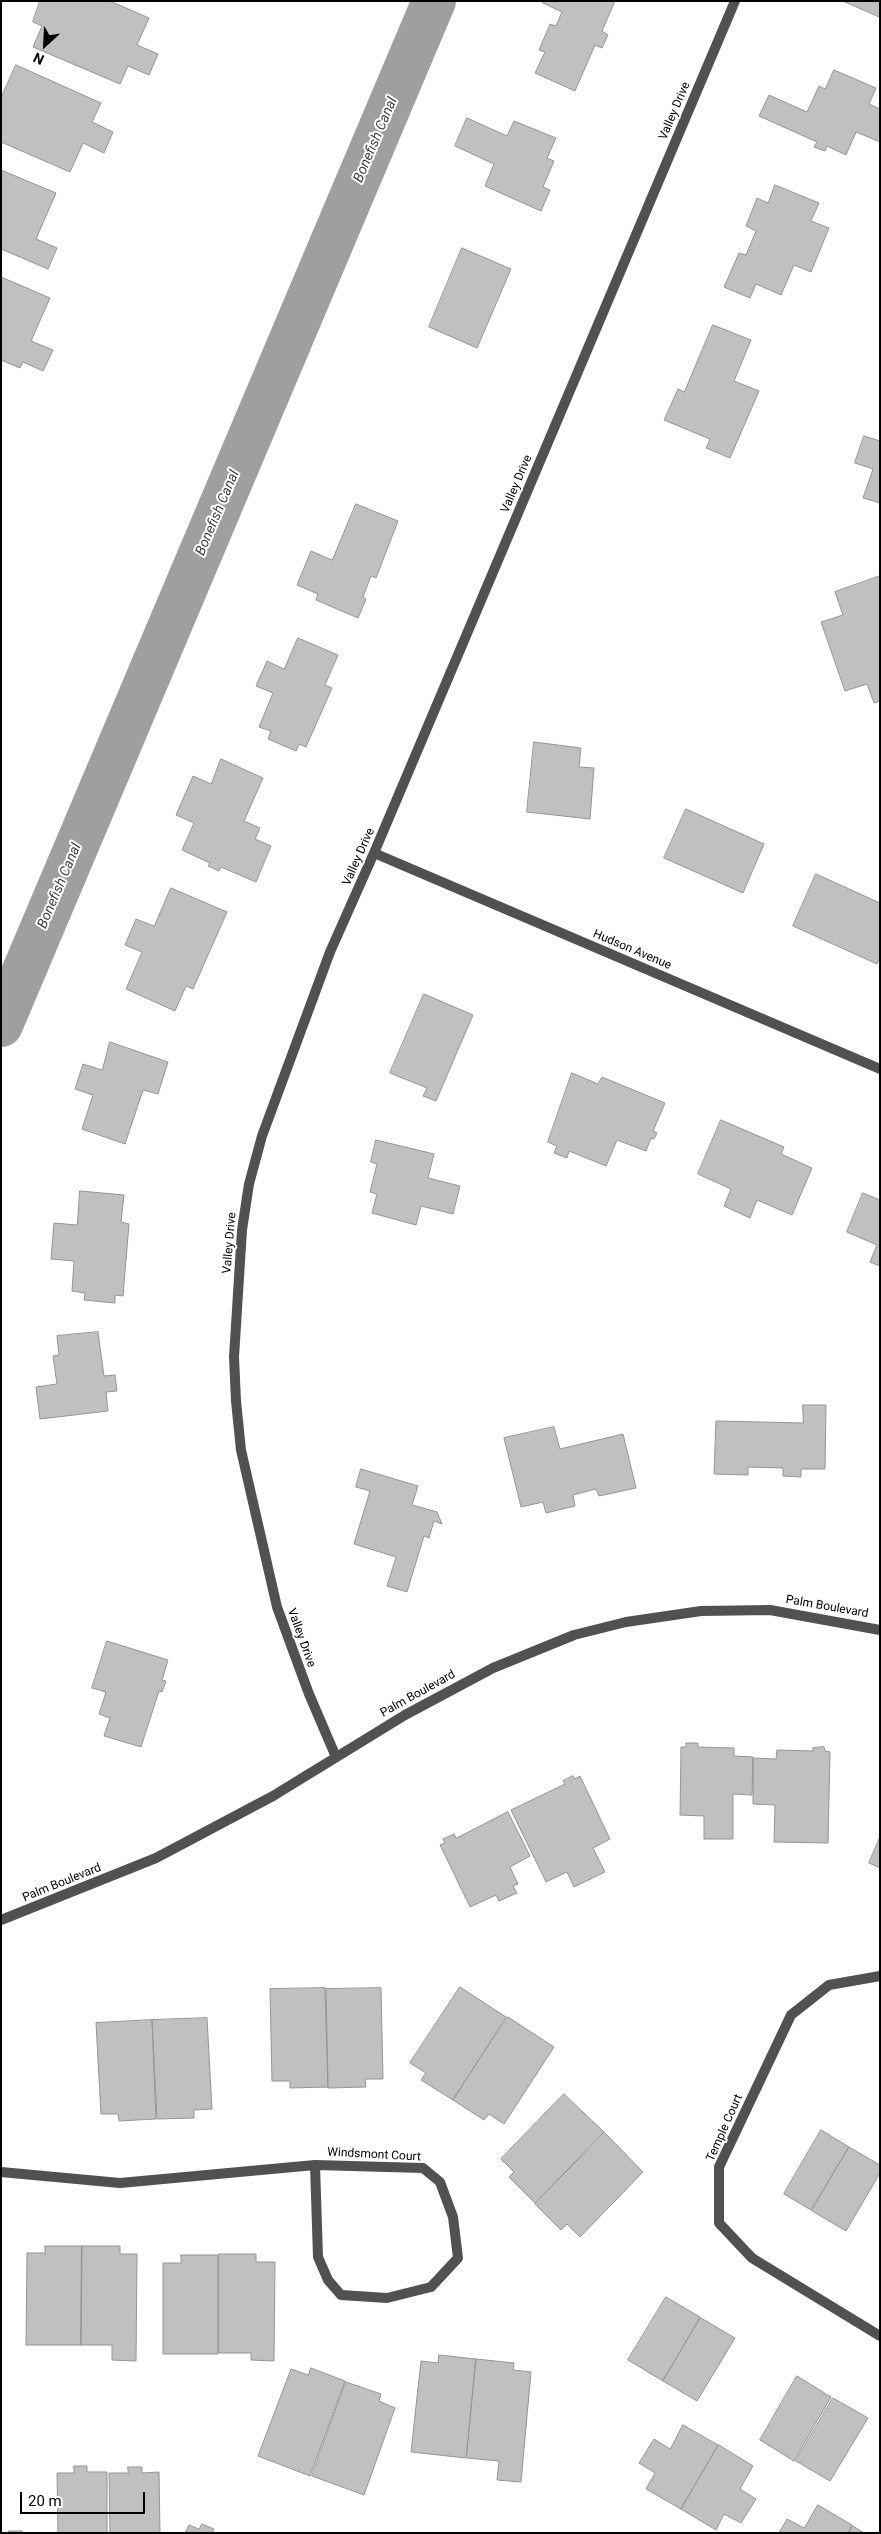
<!DOCTYPE html>
<style>
body{margin:0}
#map{position:relative;width:881px;height:2534px;overflow:hidden;background:#fff;font-family:Roboto,sans-serif}
canvas{display:block}
.frame{position:absolute;inset:0;border:2px solid #000;pointer-events:none}
.north{position:absolute;left:20px;top:20px;width:50px;height:50px;-webkit-text-stroke:4px #fff;paint-order:stroke;rotate:205deg;font-size:14px;font-weight:700;line-height:20px;text-align:center;color:#000}
.north::after{content:'';display:block;margin:auto;width:18px;height:22px;background:#000;clip-path:polygon(50% 0,100% 100%,50% 72%,0 100%)}
.scale{position:absolute;left:20px;top:2492px;width:125px;height:22px;box-sizing:border-box;border:2px solid #000;border-top:0;padding-left:6px;font-size:15px;line-height:18px;white-space:nowrap;color:#000;-webkit-text-stroke:4px #fff;paint-order:stroke}
</style>
<div id="map">
<canvas width="881" height="2534"></canvas>
<div class="frame"></div>
<div class="north">N</div>
<div class="scale">20 m</div>
</div>
<script>
const g = document.querySelector('canvas').getContext('2d');
g.lineJoin = 'round';
function trace(path, color, width, dash) {
  g.strokeStyle = color;
  g.lineWidth = width;
  g.lineCap = dash ? 'butt' : 'round';
  g.setLineDash(dash || []);
  g.stroke(path);
}
function fill(path, color) {
  g.fillStyle = color;
  g.fill(path, 'evenodd');
}
function write(font, color, halo, rows, align = 'center') {
  g.font = font + ' Roboto,sans-serif';
  g.lineWidth = 4;
  g.setLineDash([]);
  g.textBaseline = 'middle';
  g.strokeStyle = halo;
  g.fillStyle = color;
  for (const [text, x, y, turn = 0] of rows) {
    g.save();
    g.translate(x, y);
    g.rotate((+turn || 0) * Math.PI / 180);
    g.textAlign = isNaN(turn) ? turn : align;
    if (halo) g.strokeText(text, 0, 0);
    g.fillText(text, 0, 0);
    g.restore();
  }
}
trace(new Path2D(`
 M1,1025L434,1`), '#9f9f9f', 44);
const building = new Path2D(`
 M40,1H110L149,18L137,45L158,54L149,75L128,66L120,84L33,47L42,26L33,22Z
 M543,1H615L602,31L608,35L602,48L595,45L575,91L535,73L545,52L539,50L550,24L556,26L562,12L543,3Z
 M843,1H880V17Z
 M16,65L101,103L92,122L113,132L104,153L83,143L70,172L1,142V98Z
 M834,70L876,88L869,104L880,109V142L856,132L846,155L827,146L825,151L814,147L817,142L759,116L769,95L807,112L819,86L825,89Z
 M467,118L507,136L514,121L556,138L547,158L554,161L543,187L550,190L541,211L485,186L494,164L455,146Z
 M1,170L56,193L36,239L57,248L48,269L1,249Z
 M775,185L819,203L811,221L829,228L811,272L794,265L781,295L756,284L750,298L724,287L739,253L746,255L756,231L746,226L757,198L768,203Z
 M462,248L511,269L477,348L429,327Z
 M1,277L50,298L31,341L53,350L43,371L23,362L20,368L1,360Z
 M713,325L751,340L734,381L759,391L730,458L706,448L710,439L664,420L678,389L684,392Z
 M864,436L880,441V503L863,498L873,469L855,463Z
 M356,504L398,521L376,578L371,576L363,597L366,599L358,618L316,600L318,594L297,585L311,551L332,560Z
 M880,576V701L874,703L867,684L845,691L821,622L843,615L835,592Z
 M298,638L338,655L325,685L332,688L306,747L299,744L296,751L268,739L271,731L259,727L273,693L256,686L267,661L284,669Z
 M534,742L581,748L579,767L594,768L590,819L527,812Z
 M221,759L263,778L244,821L260,828L255,839L271,846L256,882L221,867L219,871L208,866L210,863L182,850L194,823L176,815L193,776L211,784Z
 M686,809L764,844L743,893L664,858Z
 M816,874L880,903V958L877,964L793,926Z
 M171,888L227,912L193,989L186,986L175,1011L126,989L142,952L125,945L136,919L154,926Z
 M424,994L473,1015L436,1101L423,1096L427,1088L390,1073Z
 M110,1042L168,1062L158,1094L143,1090L125,1144L82,1129L93,1095L75,1089L83,1064L102,1070Z
 M572,1073L598,1084L602,1077L665,1103L653,1131L657,1133L654,1139L651,1138L646,1151L617,1140L606,1166L569,1151L567,1158L554,1153L557,1146L548,1142Z
 M721,1120L784,1147L781,1154L812,1168L792,1215L757,1200L750,1218L724,1206L731,1189L698,1174Z
 M376,1140L434,1154L428,1178L460,1186L453,1214L421,1206L416,1225L372,1213L377,1194L370,1192L377,1164L371,1162Z
 M80,1191L124,1195L121,1222L129,1224L123,1296L115,1295V1303L84,1300L85,1293L72,1291L74,1261L51,1259L54,1223L77,1225Z
 M863,1193L880,1200V1266L870,1262L877,1245L847,1232Z
 M98,1332L104,1376L115,1375L117,1391L106,1392L108,1411L40,1419L36,1387L57,1384L53,1356L59,1355L57,1336Z
 M803,1405H826L825,1469H801V1477L783,1476V1468L748,1467V1475L714,1474L716,1421L803,1423Z
 M554,1427L560,1449L623,1434L636,1488L599,1496L596,1489L573,1495L575,1506L546,1513L543,1502L521,1507L504,1438Z
 M361,1469L418,1486L412,1505L437,1512L442,1524L434,1521L429,1538L424,1536L407,1592L387,1586L396,1557L354,1544L370,1491L356,1487Z
 M107,1641L168,1660L162,1680L166,1681L162,1692L159,1691L141,1747L104,1736L110,1718L99,1714L106,1692L92,1688Z
 M686,1743H698V1747L734,1748V1756L753,1757L752,1795L733,1794V1839H704V1816L680,1815L681,1747H686Z
 M824,1747L825,1751L830,1752L828,1843L774,1842L775,1805L753,1804V1758L776,1759L777,1750L813,1751V1748Z
 M573,1776L575,1779L580,1776L610,1839L593,1848L605,1872L574,1887L567,1872L546,1882L511,1810L565,1784L563,1781Z
 M508,1812L530,1856L510,1867L518,1884L513,1886L517,1893L499,1901L496,1895L470,1907L440,1845L445,1843L443,1839L454,1834L456,1838Z
 M880,1837V1868L869,1863Z
 M460,1987L506,2017L453,2100L421,2080L426,2073L410,2063Z
 M325,1988L328,2087L290,2088V2081H272L270,1989Z
 M381,1988L383,2079H365L366,2087L328,2088L326,1989Z
 M508,2017L554,2047L504,2124L489,2114L484,2120L453,2100Z
 M207,2018L212,2109L194,2110V2118L157,2119L152,2020Z
 M152,2020L156,2119L119,2121L118,2114H101L96,2023Z
 M564,2094L604,2132L535,2203L509,2177L514,2172L501,2159Z
 M821,2130L849,2147L811,2210L784,2194Z
 M605,2133L643,2172L580,2237L567,2224L561,2230L535,2204Z
 M849,2147L880,2165V2173L846,2231L812,2211Z
 M45,2246H82L81,2345H26L27,2253H45Z
 M82,2246H120V2254H137L136,2361L112,2360V2345H81Z
 M219,2254H256V2262H275L274,2361L251,2360V2353H219Z
 M181,2255H218V2354H163V2263H181Z
 M666,2297L700,2317L663,2381L628,2360Z
 M701,2318L735,2338L697,2401L663,2381Z
 M439,2355L476,2359L466,2458L411,2452L421,2361L438,2363Z
 M476,2359L514,2363L513,2370L531,2372L521,2482L497,2480L499,2461L467,2458Z
 M311,2368L345,2381L310,2476L258,2456L291,2369L308,2375Z
 M797,2376L831,2397L794,2461L760,2440Z
 M346,2382L381,2394L379,2401L395,2408L364,2495L312,2476Z
 M833,2398L868,2418L830,2481L796,2461Z
 M683,2425L718,2445L681,2509L646,2489L655,2473L639,2463L654,2439L670,2449Z
 M719,2445L753,2466L740,2489L756,2499L741,2523L724,2514L716,2530L681,2509Z
 M74,2466H87V2472H107V2533H58L57,2473H74Z
 M128,2467H142V2473L159,2472L160,2533H110L109,2473H128Z
 M818,2505L852,2525L848,2533H779L787,2519L804,2528Z
 M202,2524L214,2529L212,2533H185L189,2525L199,2529Z
 M853,2526L864,2533H849Z
 M9,2531H22V2533H9Z`);
fill(building, '#c0c0c0');
trace(building, '#959595', 1);
trace(new Path2D(`
 M374,853L880,1069
 M336,1757L309,1694L277,1607L241,1450L236,1401L234,1357L242,1230L249,1184L262,1136L330,952L374,853L735,1
 M1,1920L156,1858L273,1796L405,1715L493,1668L574,1635L626,1622L701,1611L770,1610L880,1630
 M880,1976L829,1985L791,2015L719,2167V2223L752,2258L880,2336
 M315,2165L423,2168L440,2182L453,2217L458,2258L431,2287L387,2298L341,2295L328,2280L318,2257Z
 M1,2172L120,2183L315,2165`), '#515151', 10);
write('12px', '#000', '#fff', [
 ["Valley Drive",675,111,-67],
 ["Valley Drive",517,484,-67],
 ["Valley Drive",359,857,-66],
 ["Hudson Avenue",632,950,23],
 ["Valley Drive",230,1243,-85],
 ["Palm Boulevard",827,1607,10],
 ["Valley Drive",301,1638,70],
 ["Palm Boulevard",418,1694,-29],
 ["Palm Boulevard",62,1883,-22],
 ["Temple Court",725,2128,-66],
 ["Windsmont Court",374,2155,3]
]);
write('italic 14px', '#404040', '#fff', [
 ["Bonefish Canal",376,140,-67],
 ["Bonefish Canal",218,513,-67],
 ["Bonefish Canal",60,886,-67]
]);
</script>
